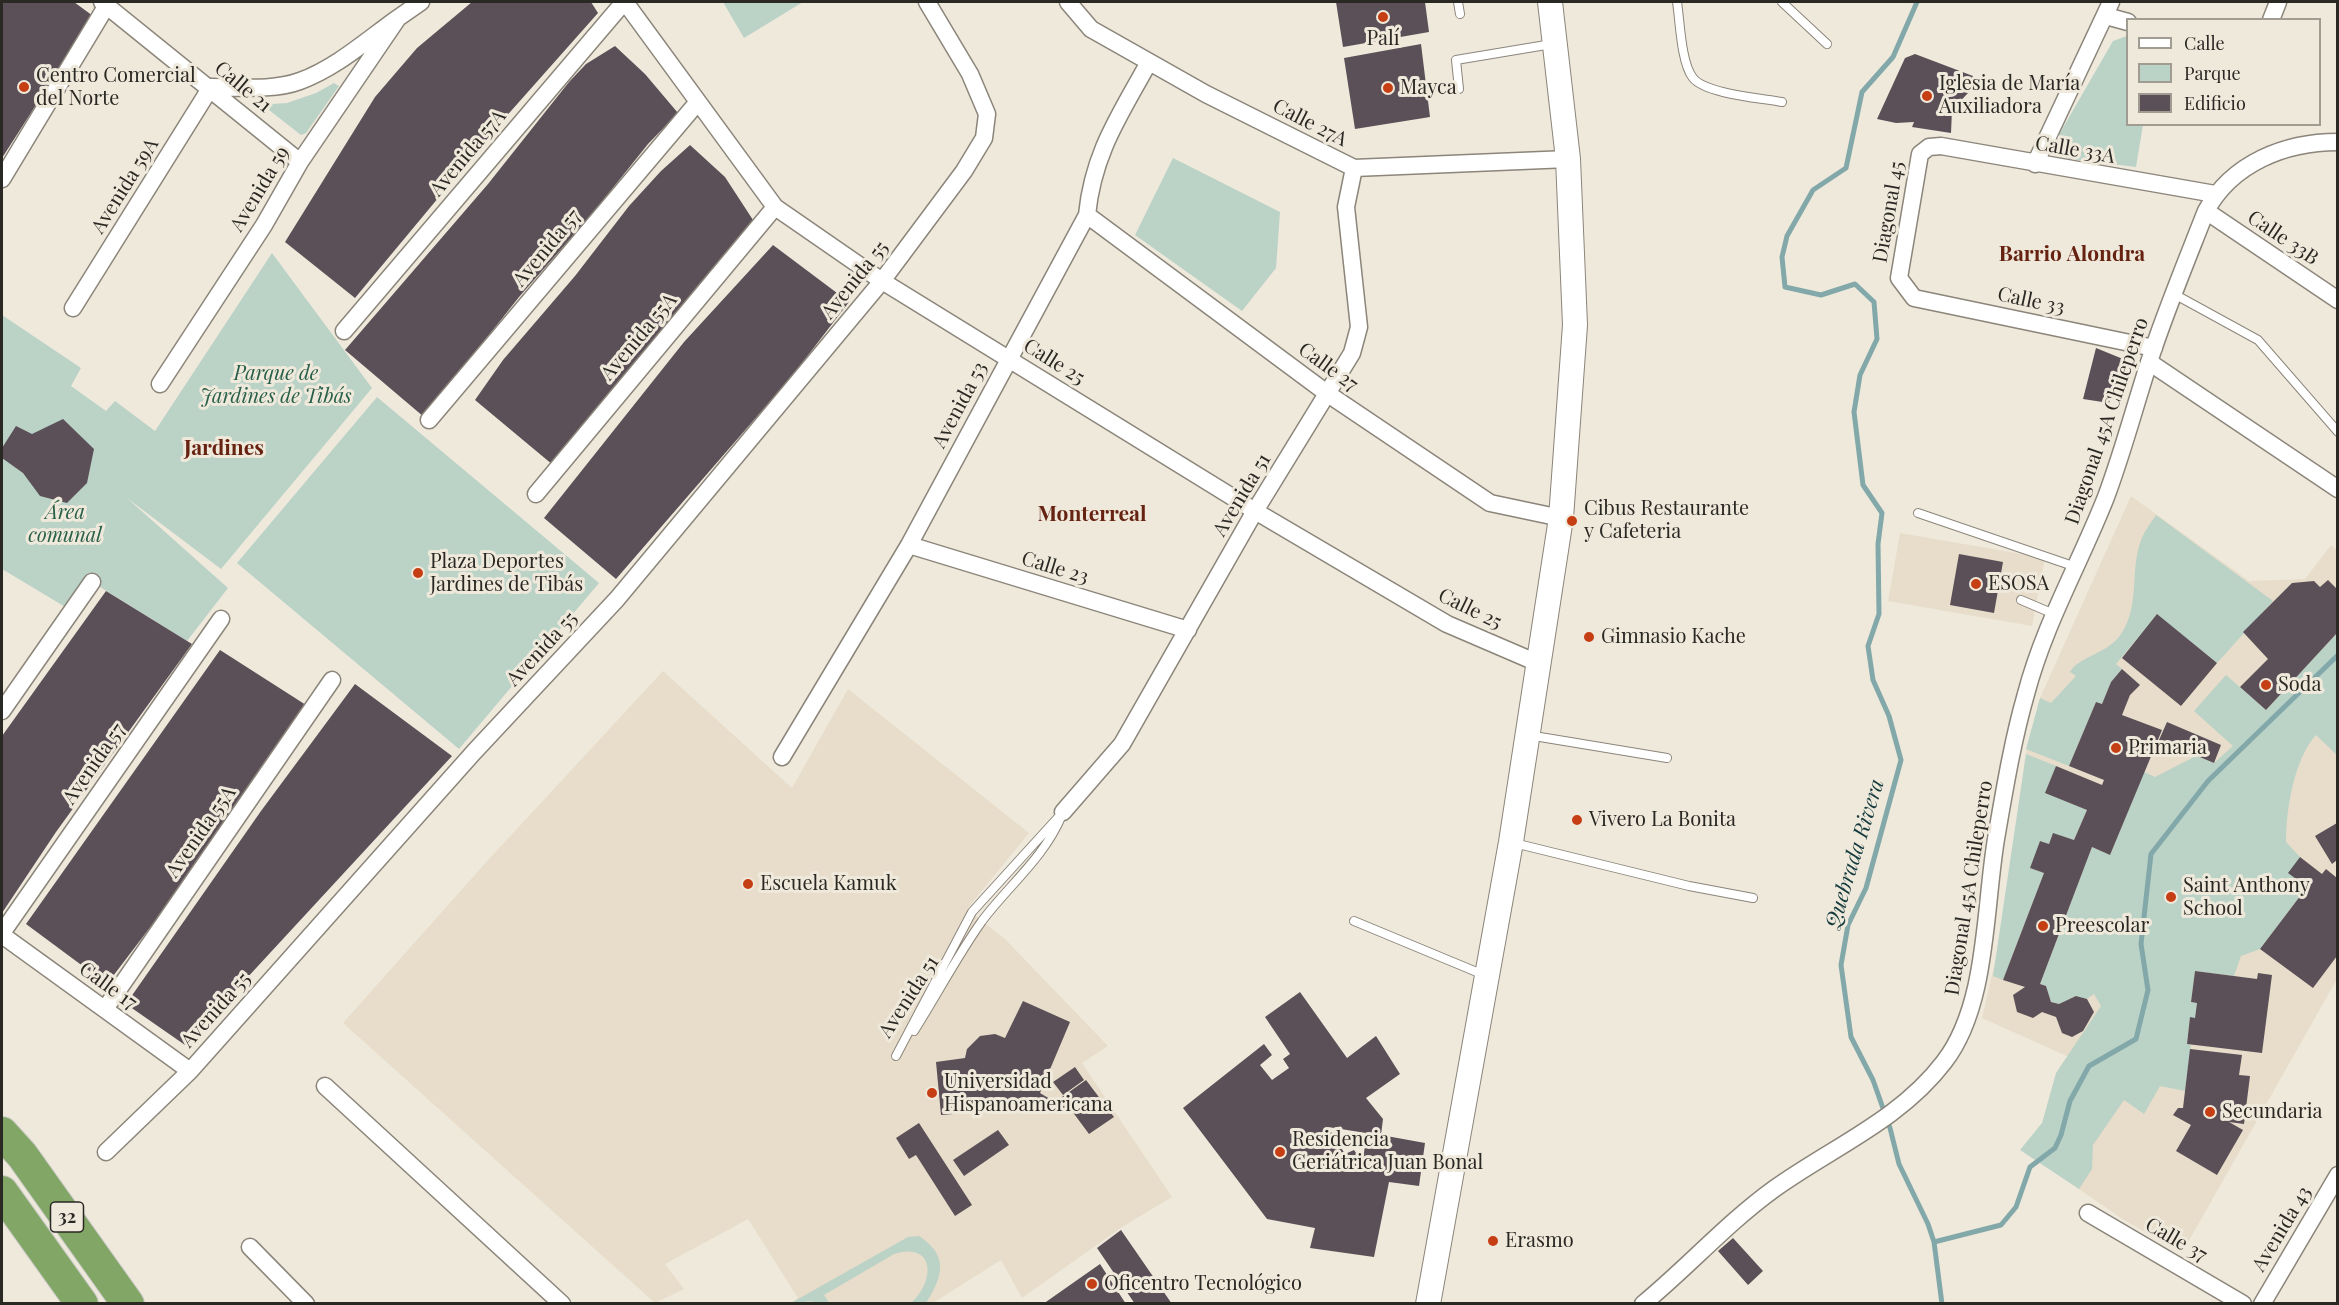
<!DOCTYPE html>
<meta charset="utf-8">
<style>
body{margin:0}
#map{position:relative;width:2339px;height:1305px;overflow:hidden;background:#efe9dc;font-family:"Playfair Display",serif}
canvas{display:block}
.frame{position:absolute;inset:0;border:3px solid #2a2823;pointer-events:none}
.legend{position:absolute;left:2126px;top:18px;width:195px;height:108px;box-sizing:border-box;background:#efe9dc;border:2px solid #a09c92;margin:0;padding:8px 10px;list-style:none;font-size:18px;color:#2a2823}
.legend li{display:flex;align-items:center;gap:12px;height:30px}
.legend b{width:30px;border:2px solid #a09c92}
</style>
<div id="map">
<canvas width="2339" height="1305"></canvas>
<div class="frame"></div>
<ul class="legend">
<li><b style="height:8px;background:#fff"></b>Calle</li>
<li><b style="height:16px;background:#bbd2c7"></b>Parque</li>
<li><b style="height:16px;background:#5b5057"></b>Edificio</li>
</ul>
</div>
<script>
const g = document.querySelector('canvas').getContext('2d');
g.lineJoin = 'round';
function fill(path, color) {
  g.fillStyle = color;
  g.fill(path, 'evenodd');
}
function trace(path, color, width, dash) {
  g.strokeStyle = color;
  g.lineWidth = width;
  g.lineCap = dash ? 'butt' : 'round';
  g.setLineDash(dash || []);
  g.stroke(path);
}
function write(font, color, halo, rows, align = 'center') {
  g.font = font + ' "Playfair Display",serif';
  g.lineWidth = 6;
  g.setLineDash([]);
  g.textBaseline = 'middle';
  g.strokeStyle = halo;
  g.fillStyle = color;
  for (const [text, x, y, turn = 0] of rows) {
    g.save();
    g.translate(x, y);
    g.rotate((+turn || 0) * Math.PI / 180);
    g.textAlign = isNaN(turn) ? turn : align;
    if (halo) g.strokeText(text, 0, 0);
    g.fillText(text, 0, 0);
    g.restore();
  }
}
fill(new Path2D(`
 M2131,496L2249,581L2305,579L2331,545L2338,551L2337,979L2182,1253L2124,1220L2038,1161L2089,1066L1982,1018L2002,932L2026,751L2040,698Z
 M1900,533L2045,558L2032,626L1888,601Z
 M663,671L792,788L848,689L1029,833L967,909L1005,939L1108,1046L1082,1063L1172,1197L1122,1227L1022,1298L1001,1260L933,1303H791L798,1298L748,1219L665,1264L684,1289L655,1303L343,1023L489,859Z`), '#e7ddca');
fill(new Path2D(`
 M723,2H803L744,38Z
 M2127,36L2128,124L2143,125L2136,167L2069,159L2062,156L2056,144L2057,138L2113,41Z
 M334,83L339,86L306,133L301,135L269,110L271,104L287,103L316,93Z
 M1173,158L1280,212L1276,268L1242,311L1135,235Z
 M272,253L372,388L221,569L127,498L228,588L187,641L92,582L72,611L2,569V315L81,368L71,386L106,411L115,401L155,431Z
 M377,397L599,583L459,749L237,563Z
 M2156,515L2273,601L2217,663L2157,615L2116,664L2122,669L2111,682L2102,704L2096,702L2069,766L2026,749L2040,698L2051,703L2076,676L2070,672C2079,656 2108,654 2121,634C2140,606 2130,573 2140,543C2143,533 2150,524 2156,515Z
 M2337,633V755L2316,735C2294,759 2286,810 2286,842L2300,857L2289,873L2307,887L2260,949L2241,956L2234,976L2195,971L2191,1002L2197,1003L2195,1018H2190L2187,1044L2191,1045L2185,1091L2160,1086L2144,1114L2124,1100L2093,1145L2092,1169L2079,1189L2020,1150L2042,1123L2056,1073L2101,1006L2094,994L2087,999L2076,996L2059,1004L2051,1002L2046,986L2040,984L2092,847L2110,855L2144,772L2155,777L2196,756L2214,763L2233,746L2194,711L2226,675L2266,710Z
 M2026,754L2056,766L2046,793L2087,810L2074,840L2053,834L2049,844L2040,841L2030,868L2044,873L2003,980L1993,976Z
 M919,1236C949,1256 943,1276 926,1303H911C935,1282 936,1241 894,1254L824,1295L829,1303H811L813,1301L791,1303L908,1237Z`), '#bbd2c7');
trace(new Path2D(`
 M1917,2L1893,57L1862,92L1846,168L1813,190L1787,236L1782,257L1785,287L1821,295L1855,284L1874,302L1877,339L1860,375L1854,412L1863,485L1882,513L1878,544L1879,614L1868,646L1873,680L1889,716L1901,760L1866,888L1848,925L1841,965L1851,1037L1873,1080L1890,1128L1899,1164L1928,1224L1934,1242L1942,1304
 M1934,1242L2001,1225L2016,1207L2030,1167L2055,1148L2061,1135L2070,1101L2089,1066L2136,1039L2148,990L2141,944L2151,854L2208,781L2338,655`), '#82a8a9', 5);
fill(new Path2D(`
 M2,2H74L93,16L2,158Z
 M472,2H591L598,13L503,120L355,298L285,242L375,97L417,48Z
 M1336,2H1425L1429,32L1343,47Z
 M1421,44L1430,117L1355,129L1344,58Z
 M615,46L645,74L678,113L648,144L592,214L519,297L424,417L345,350L488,184L569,82L586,64Z
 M1915,54L1973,76L1968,93L1952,110L1951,133L1912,127L1914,122L1896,123L1877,119L1905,58Z
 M690,145L725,177L753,220L696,293L553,465L475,400L503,360L575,276L629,206L661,171Z
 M773,245L849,302L792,376L616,579L544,518L684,342Z
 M2096,348L2123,359L2109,403L2083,399Z
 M63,419L94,449L87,483L67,503L40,496L23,473L2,458V448L16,426L32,434Z
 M1959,554L2003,562L1994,613L1950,605Z
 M2328,580L2337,589V633L2266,710L2240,687L2268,659L2243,632L2292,583L2314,581L2320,587Z
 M106,591L192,644L56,832L2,913V736Z
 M2157,614L2217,663L2181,706L2122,658Z
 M220,650L306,705L164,909L107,984L26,924Z
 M2122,669L2140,685L2130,695L2122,715L2162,730L2110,855L2092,847L2040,984L2046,986L2051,1002L2059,1004L2076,996L2087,999L2094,1012L2083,1031L2072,1037L2062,1033L2056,1017L2042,1012L2033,1018L2017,1012L2013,995L2025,987L2003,980L2044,873L2030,868L2040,841L2049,844L2053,833L2074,840L2087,810L2045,793L2056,766L2102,785L2104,780L2069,766L2096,702L2102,704L2111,682Z
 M355,684L452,756L185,1045L126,1004L261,811Z
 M2167,722L2221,745L2214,763L2159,740Z
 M2337,823V860L2332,864L2315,836Z
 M2300,857L2322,874L2326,869L2337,878V956L2313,988L2260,949L2307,887L2288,873Z
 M2195,971L2257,979L2258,973L2272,975L2262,1053L2187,1044L2190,1017L2195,1018L2197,1003L2191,1002Z
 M1300,992L1347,1058L1376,1036L1400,1074L1366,1098L1383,1119L1381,1135L1425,1143L1419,1186L1389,1182L1374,1257L1310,1248L1315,1228L1267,1219L1183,1108L1264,1044L1272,1055L1260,1065L1272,1080L1289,1068L1283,1059L1290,1054L1265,1017ZM1328,1127L1366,1133L1363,1163L1354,1150L1345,1154Z
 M1023,1001L1070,1022L1040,1093L1055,1102L1086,1080L1114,1117L1089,1134L1069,1107L1058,1113L1036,1101L1034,1107L941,1115L936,1062L965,1058L967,1049L980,1036L995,1034L1005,1038Z
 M2190,1049L2242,1055L2239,1075L2250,1076L2244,1124L2229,1122L2243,1130L2217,1175L2176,1151L2191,1125L2173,1115L2178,1108H2183Z
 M1075,1067L1084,1080L1063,1095L1053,1082Z
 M919,1123L972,1205L955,1216L916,1155L909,1159L896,1138Z
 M998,1130L1009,1145L964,1176L953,1160Z
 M1121,1230L1172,1304H1135L1097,1248Z
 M1733,1238L1763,1271L1748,1285L1718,1251Z
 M1100,1264L1126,1304H1043Z`), '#5b5057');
const lane = new Path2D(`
 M1458,2L1460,14
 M1677,2C1680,21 1681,63 1693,78C1706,94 1761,98 1782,102
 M1782,2L1827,44
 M1459,89L1456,60L1552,44
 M2174,294L2258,340L2338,432
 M1918,513L2076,567
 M2021,600L2054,614
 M1528,735L1667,758
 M1514,843L1689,886L1753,898
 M1354,921L1484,975
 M914,1031C937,995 957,956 982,921C1009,885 1044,858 1062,815
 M896,1056L972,912L1063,812`);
const street = new Path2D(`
 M102,2L300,162
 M625,2L775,207L882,281L1255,511L1447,624L1540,664
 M1068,2L1091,29L1206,94L1354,168L1568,159
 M2106,16L2128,22
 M2271,20L2278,2
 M2035,164L2111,2
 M2,179L107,5
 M2206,211L2338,300
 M1087,215L1328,394L1490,503L1561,518
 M73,308L211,87C240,87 273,91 300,81C336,68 367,40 398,18
 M344,331L624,2
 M2154,348L1914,298L1899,278L1920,154L1929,147L1941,146L2215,194
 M2149,362L2338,489
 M160,384L264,225L300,162L398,18L421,2
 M429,420L697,103
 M536,494L775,207
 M909,545L1188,630
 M2,711L92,582
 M782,757L909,545L1087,215C1093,153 1120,115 1149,62
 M1063,812L1122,744L1255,511L1352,353L1359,327L1346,207L1354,168
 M2,933L221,619
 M2,935L190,1071
 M105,1009L332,680
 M325,1086L562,1304
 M106,1152L190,1071L474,752L617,599L882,281L964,171L984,138L987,114L970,74L927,2
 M2088,1213L2243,1304
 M250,1247L306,1304
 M1643,1304C1688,1267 1727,1223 1774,1189C1831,1148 1900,1120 1944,1062C1989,1004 1984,904 1997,833C2005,787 2013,739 2026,694C2044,625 2080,563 2106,497C2124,449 2137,398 2153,350C2169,303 2188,257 2206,211C2232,163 2285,142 2338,142
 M2262,1304L2338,1175`);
const secondary = new Path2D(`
 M1428,1304L1511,842L1561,518L1575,325L1568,159L1550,2`);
const highway = new Path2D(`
 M2,1133L22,1155L128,1304
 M2,1192L82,1304`);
trace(lane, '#8b857a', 10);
trace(street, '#8b857a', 19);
trace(secondary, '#8b857a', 26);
trace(highway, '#cccbca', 34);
trace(lane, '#fff', 8);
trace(street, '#fff', 16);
trace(secondary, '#fff', 24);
trace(highway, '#82a666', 32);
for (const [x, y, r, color] of [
 [1383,17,6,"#c63e14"],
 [24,87,6,"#c63e14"],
 [1388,88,6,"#c63e14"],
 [1927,96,6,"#c63e14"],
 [1572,521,6,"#c63e14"],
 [418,573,6,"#c63e14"],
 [1976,584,6,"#c63e14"],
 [1589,637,6,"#c63e14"],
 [2266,685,6,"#c63e14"],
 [2116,748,6,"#c63e14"],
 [1577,820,6,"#c63e14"],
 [748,884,6,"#c63e14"],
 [2171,897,6,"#c63e14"],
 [2043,926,6,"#c63e14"],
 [932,1093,6,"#c63e14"],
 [2210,1112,6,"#c63e14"],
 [1280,1152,6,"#c63e14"],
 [1493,1241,6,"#c63e14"],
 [1092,1284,6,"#c63e14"]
]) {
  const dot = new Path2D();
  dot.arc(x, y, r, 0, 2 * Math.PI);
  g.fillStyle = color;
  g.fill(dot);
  trace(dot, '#efe9dc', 2);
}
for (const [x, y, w] of [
 [67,1217,33]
]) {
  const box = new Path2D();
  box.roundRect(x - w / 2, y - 15, w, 30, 4.5);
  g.fillStyle = '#efe9dc';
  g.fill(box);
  trace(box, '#2a2823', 1.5);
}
write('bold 18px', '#2a2823', null, [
 ["32",67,1217]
]);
write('20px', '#2a2823', '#efe9dc', [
 ["Palí",1383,39,"center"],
 ["Centro Comercial",36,76],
 ["del Norte",36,99],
 ["Iglesia de María",1939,84],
 ["Auxiliadora",1939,107],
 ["Mayca",1400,88],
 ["Cibus Restaurante",1584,509],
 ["y Cafeteria",1584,532],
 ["Plaza Deportes",430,562],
 ["Jardines de Tibás",430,585],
 ["ESOSA",1988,584],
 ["Gimnasio Kache",1601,637],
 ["Soda",2278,685],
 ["Primaria",2128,748],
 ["Vivero La Bonita",1589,820],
 ["Escuela Kamuk",760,884],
 ["Saint Anthony",2183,886],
 ["School",2183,909],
 ["Preescolar",2055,926],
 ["Universidad",944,1082],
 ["Hispanoamericana",944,1105],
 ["Secundaria",2222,1112],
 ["Residencia",1292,1140],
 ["Geriátrica Juan Bonal",1292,1163],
 ["Erasmo",1505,1241],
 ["Oficentro Tecnológico",1104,1284]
], 'left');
write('20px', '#2a2823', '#efe9dc', [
 ["Calle 21",243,87,40],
 ["Calle 27A",1310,123,27],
 ["Calle 33A",2075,150,10],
 ["Avenida 57A",468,153,-50],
 ["Avenida 59A",125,186,-58],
 ["Avenida 59",260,189,-59],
 ["Diagonal 45",1889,212,-80],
 ["Calle 33B",2283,238,34],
 ["Avenida 57",547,248,-50],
 ["Avenida 55",855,280,-51],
 ["Calle 33",2031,301,12],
 ["Avenida 55A",639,337,-50],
 ["Calle 25",1054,362,32],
 ["Calle 27",1328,367,36],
 ["Avenida 53",960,405,-62],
 ["Diagonal 45A Chileperro",2107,421,-71],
 ["Avenida 51",1242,495,-59],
 ["Calle 23",1055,568,17],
 ["Calle 25",1470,609,26],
 ["Avenida 55",542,649,-47],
 ["Avenida 57",94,764,-55],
 ["Avenida 55A",201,832,-55],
 ["Diagonal 45A Chileperro",1969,888,-81],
 ["Calle 17",108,986,36],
 ["Avenida 51",909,997,-57],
 ["Avenida 55",216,1010,-48],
 ["Avenida 43",2282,1229,-59],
 ["Calle 37",2176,1240,30]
]);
write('italic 20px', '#275f48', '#efe9dc', [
 ["Parque de",276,374],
 ["Jardines de Tibás",276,397],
 ["Área",65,513],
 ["comunal",65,536]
]);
write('bold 21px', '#662311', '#efe9dc', [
 ["Barrio Alondra",2072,254],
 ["Jardines",224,448],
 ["Monterreal",1092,514]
]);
write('italic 21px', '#143a3c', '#efe9dc', [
 ["Quebrada Rivera",1855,854,-73]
]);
</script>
